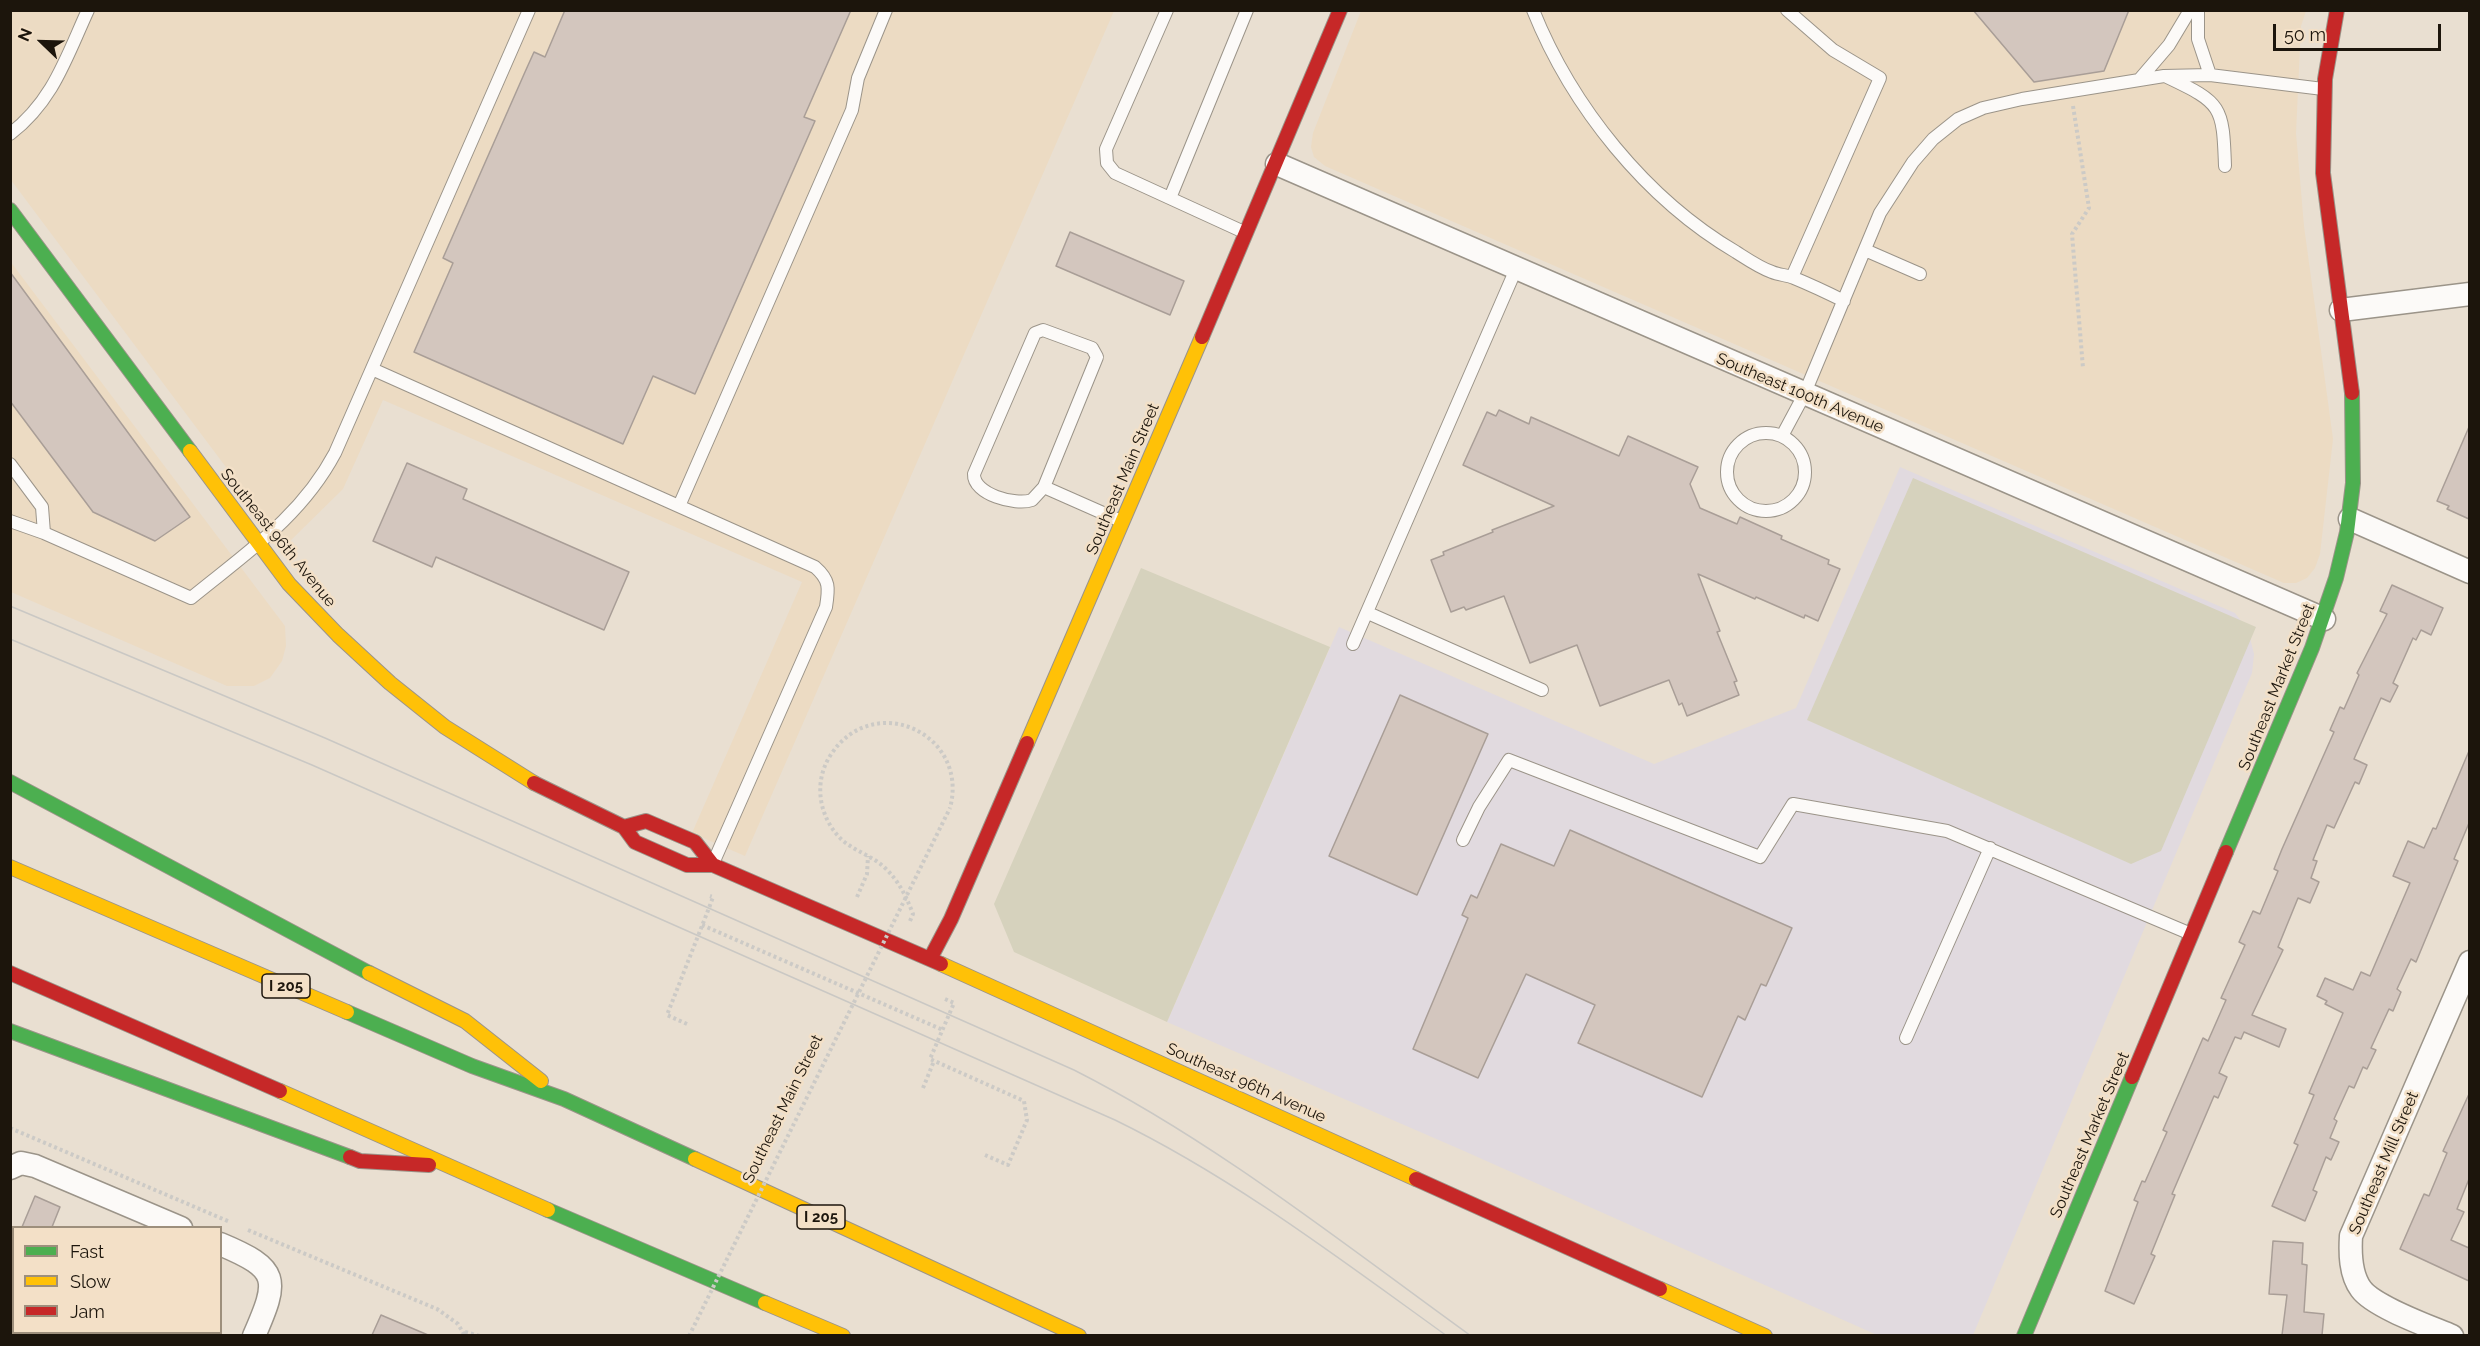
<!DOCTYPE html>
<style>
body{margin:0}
#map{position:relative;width:2480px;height:1346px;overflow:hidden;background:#e9dfd1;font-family:Raleway,sans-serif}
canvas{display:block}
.frame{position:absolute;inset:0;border:12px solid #1c150c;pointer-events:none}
.legend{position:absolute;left:12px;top:1226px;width:210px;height:108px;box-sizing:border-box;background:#f3e0c7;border:2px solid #9d8f7c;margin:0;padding:8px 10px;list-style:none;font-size:18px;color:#1c150c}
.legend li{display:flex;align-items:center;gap:12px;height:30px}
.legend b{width:30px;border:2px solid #9d8f7c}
.north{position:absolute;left:12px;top:12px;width:60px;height:60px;-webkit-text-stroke:4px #f3e0c7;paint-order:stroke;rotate:293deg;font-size:16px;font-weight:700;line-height:24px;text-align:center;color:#1c150c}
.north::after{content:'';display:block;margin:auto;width:21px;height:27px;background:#1c150c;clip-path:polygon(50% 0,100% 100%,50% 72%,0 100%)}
.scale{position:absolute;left:2273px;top:24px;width:168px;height:27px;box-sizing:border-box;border:3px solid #1c150c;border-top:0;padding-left:8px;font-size:18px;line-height:21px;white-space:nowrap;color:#1c150c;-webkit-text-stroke:4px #f3e0c7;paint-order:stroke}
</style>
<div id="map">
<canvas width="2480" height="1346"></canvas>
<div class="frame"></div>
<ul class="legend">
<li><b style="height:8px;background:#4caf50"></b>Fast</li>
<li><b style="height:8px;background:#ffc107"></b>Slow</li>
<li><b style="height:8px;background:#c62828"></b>Jam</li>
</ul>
<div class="north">N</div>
<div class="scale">50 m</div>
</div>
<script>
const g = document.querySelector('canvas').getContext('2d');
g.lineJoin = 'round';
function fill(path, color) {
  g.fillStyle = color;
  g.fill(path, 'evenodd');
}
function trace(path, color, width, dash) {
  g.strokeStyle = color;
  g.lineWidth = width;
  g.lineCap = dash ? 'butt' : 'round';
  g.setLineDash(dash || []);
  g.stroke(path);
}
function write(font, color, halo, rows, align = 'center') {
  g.font = font + ' Raleway,sans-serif';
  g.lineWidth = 5;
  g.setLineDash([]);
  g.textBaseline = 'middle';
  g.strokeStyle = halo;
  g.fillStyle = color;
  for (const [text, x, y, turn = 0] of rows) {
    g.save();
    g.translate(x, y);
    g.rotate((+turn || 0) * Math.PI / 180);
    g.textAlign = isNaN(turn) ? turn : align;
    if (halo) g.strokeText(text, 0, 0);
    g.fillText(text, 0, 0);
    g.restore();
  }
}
fill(new Path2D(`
 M11,11H1114L745,856L692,833L802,582L383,400L343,489L285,546L11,180Z
 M1361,11H2306L2301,26L2296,133L2304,226L2333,439L2320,554L2315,568L2307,578L2296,583H2284L1325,166L1314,157L1311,147L1313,133Z
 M10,261L285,626L286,646L282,661L270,678L254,686H227L11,592Z`), '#ecdbc3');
fill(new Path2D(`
 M1900,467L2235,613L2248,630L2254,654L2252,673L1973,1335H1877L1464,1151L1167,1022L1339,627L1654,764L1796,708Z`), '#e1dadf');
fill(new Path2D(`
 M1913,478L2256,627L2161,851L2131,864L1807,720Z
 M1141,568L1330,647L1167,1022L1014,952L994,904Z`), '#d6d2bd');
const building = new Path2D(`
 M565,10H851L804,117L815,121L695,394L653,376L623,444L414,352L453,263L443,258L525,72L534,52L545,57Z
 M1973,10H2129L2104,71L2034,82Z
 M1070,232L1184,281L1170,315L1056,266Z
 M10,272L190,517L155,541L93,512L10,401Z
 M1499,410L1529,424L1531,417L1619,456L1628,436L1698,467L1690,484L1700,508L1737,524L1740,517L1782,536L1781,539L1829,560L1828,564L1840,569L1818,621L1805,615L1804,618L1756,597L1755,599L1698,574L1720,631L1717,632L1737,681L1734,682L1739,695L1687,716L1682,703L1679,705L1669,680L1600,706L1577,645L1530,663L1504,596L1466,610L1464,607L1451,612L1431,560L1444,555L1443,552L1493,532L1492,530L1554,506L1463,465L1487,412L1496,416Z
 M2469,427V519L2447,509L2449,506L2437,501Z
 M407,463L467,489L463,499L629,572L604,630L436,557L432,567L373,541Z
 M2392,585L2443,608L2431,635L2421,630L2416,640L2413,638L2393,683L2398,686L2390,702L2381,698L2354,759L2367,765L2359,784L2355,782L2334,828L2327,825L2313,860L2317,861L2311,878L2319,882L2310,903L2298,898L2278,947L2283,950L2252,1015L2286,1029L2279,1047L2244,1032L2241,1039L2235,1037L2219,1073L2227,1077L2218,1098L2214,1096L2172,1194L2175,1195L2151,1254L2155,1256L2134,1304L2105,1291L2138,1202L2134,1200L2142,1181L2145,1182L2167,1132L2163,1130L2203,1038L2208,1041L2226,1000L2221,998L2245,945L2239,942L2253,911L2260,914L2278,871L2274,869L2282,849L2334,732L2330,730L2340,707L2344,709L2359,675L2357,673L2387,614L2380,611Z
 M1400,695L1488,734L1417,895L1329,856Z
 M2469,751V823L2454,859L2458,861L2416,962L2411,959L2397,989L2401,992L2393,1011L2389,1009L2371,1048L2376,1050L2367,1069L2363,1067L2354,1088L2349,1086L2334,1119L2337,1121L2330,1138L2339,1142L2331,1160L2326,1157L2313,1190L2317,1192L2305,1221L2272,1206L2298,1145L2294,1143L2314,1095L2309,1093L2343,1013L2325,1004L2327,1001L2317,996L2325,978L2353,990L2361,972L2370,976L2410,883L2393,876L2408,841L2424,848L2433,828L2436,829Z
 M1570,830L1792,928L1766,986L1761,984L1745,1020L1738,1016L1702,1097L1578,1043L1595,1005L1526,974L1478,1078L1413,1049L1468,918L1462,915L1471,895L1477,898L1501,844L1554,866Z
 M2469,1094V1179L2457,1209L2464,1212L2451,1240L2469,1248V1281L2400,1249L2424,1194L2429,1196L2447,1153L2443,1151Z
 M35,1196L60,1207L52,1227H22Z
 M2273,1241L2303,1243L2302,1264L2307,1265L2304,1312L2324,1314L2322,1335H2282L2287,1295L2269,1294Z
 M381,1315L428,1335H372Z`);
fill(building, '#d3c6be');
trace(building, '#a99e97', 1.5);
const lane = new Path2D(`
 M1167,10L1106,149L1107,163L1115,173L1246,233
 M1533,10C1572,107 1646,199 1736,252C1747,259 1760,268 1772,272C1779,275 1787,275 1794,278C1811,285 1828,293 1844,301
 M1787,10L1833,50L1880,78L1792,277
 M2198,10V39L2210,75
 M2167,77C2222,103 2223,106 2225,166
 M2139,80L2169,45L2190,10
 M10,134C53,101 66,58 88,10
 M1170,198L1247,10
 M1865,250L1920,274
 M372,369L815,567C830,580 829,588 826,607L714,861
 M1727 472a39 39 0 1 1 78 0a39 39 0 1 1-78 0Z
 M1782,436L1804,395L1880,213L1913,162L1933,139L1958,119L1983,108L2022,99L2164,76L2210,75L2323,89
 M10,464L42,507L44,533
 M1044,487L1097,357L1092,348L1043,330L1035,333L974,474C973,494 1015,506 1032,500L1044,487L1121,521
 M679,506L852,110L858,78L886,10
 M10,521L44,533L191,598C246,553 301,517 335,453L529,10
 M1368,613L1542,690
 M1353,644L1516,269
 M1463,840L1479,807L1509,760L1760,857L1793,804L1947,831L2191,934
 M1906,1038L1990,848`);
const street = new Path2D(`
 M1277,164L2324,619
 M2341,310L2470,294
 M2350,519L2470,572
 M10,1168L21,1163L35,1166L181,1228
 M220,1244C280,1269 279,1279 254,1336
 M2452,1336C2431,1327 2374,1307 2361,1289C2350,1274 2350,1253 2351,1236L2470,962`);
const fast = new Path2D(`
 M10,210L190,451
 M10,782L369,973
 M2226,852L2312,648L2336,578L2347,532L2353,483L2352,393
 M347,1012L472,1066L564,1099L695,1159
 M10,1031L350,1157
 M548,1210L765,1303
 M2024,1336L2132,1077`);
const slow = new Path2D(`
 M190,451L289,584L338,635L390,683L445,727L534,783
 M1027,743L1202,337
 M10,867L347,1012
 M941,964L1416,1179
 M369,973L465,1021L541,1081
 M280,1091L548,1210
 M695,1159L1079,1336
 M1660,1289L1765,1336
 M765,1303L843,1336`);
const jam = new Path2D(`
 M2337,10L2325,79L2323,173L2352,393
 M1202,337L1340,10
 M534,783L624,827L635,842L687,865H713L941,964
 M624,827L646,821L695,842L713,865
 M930,959L951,919L1027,743
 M10,973L280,1091
 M2132,1077L2226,852
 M350,1157L360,1161L429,1165
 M1416,1179L1660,1289`);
trace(lane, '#9b9489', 14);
trace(street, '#9b9489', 25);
trace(fast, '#9b9489', 16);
trace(slow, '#9b9489', 16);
trace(jam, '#9b9489', 16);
trace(new Path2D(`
 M2073,106L2089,208L2072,234L2083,368
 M857,897L867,874L868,856
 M910,921L913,914C906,896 899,881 884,867C872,856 855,851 842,840C819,818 813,783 830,756C872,689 970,733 950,808
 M702,925L943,1030
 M945,999L954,1003L930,1059L1024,1101L1027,1120L1008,1165L985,1155
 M687,1024L667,1015L709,908L713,897L710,896
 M923,1088L934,1061
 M10,1128L230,1222
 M248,1230L437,1309L458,1324L465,1336
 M465,1332L480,1336`), '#cccac6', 4, [3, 3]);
trace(lane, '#fcfaf8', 12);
trace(street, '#fcfaf8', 22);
trace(fast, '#4caf50', 14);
trace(slow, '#ffc107', 14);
trace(jam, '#c62828', 14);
trace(new Path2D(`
 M10,606L325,738L1074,1070C1216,1142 1342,1243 1471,1336
 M10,639L312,765L1115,1120C1234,1178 1340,1259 1447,1336`), '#cac8c4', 1.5);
trace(new Path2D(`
 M689,1336L950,808`), '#cccac6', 4, [3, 3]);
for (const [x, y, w] of [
 [286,986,48],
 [821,1217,48]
]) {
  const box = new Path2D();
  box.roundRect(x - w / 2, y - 12, w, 24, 4.5);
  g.fillStyle = '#f3e0c7';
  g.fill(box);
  trace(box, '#1c150c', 1.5);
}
write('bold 15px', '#1c150c', null, [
 ["I 205",286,986],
 ["I 205",821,1217]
]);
write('16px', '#1c150c', '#f3e0c7', [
 ["Southeast 100th Avenue",1800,393,23],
 ["Southeast Main Street",1123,479,-67],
 ["Southeast 96th Avenue",278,538,51],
 ["Southeast Market Street",2277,687,-68],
 ["Southeast 96th Avenue",1246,1083,24],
 ["Southeast Main Street",783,1109,-64],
 ["Southeast Market Street",2090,1135,-67],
 ["Southeast Mill Street",2384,1163,-67]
]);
</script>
